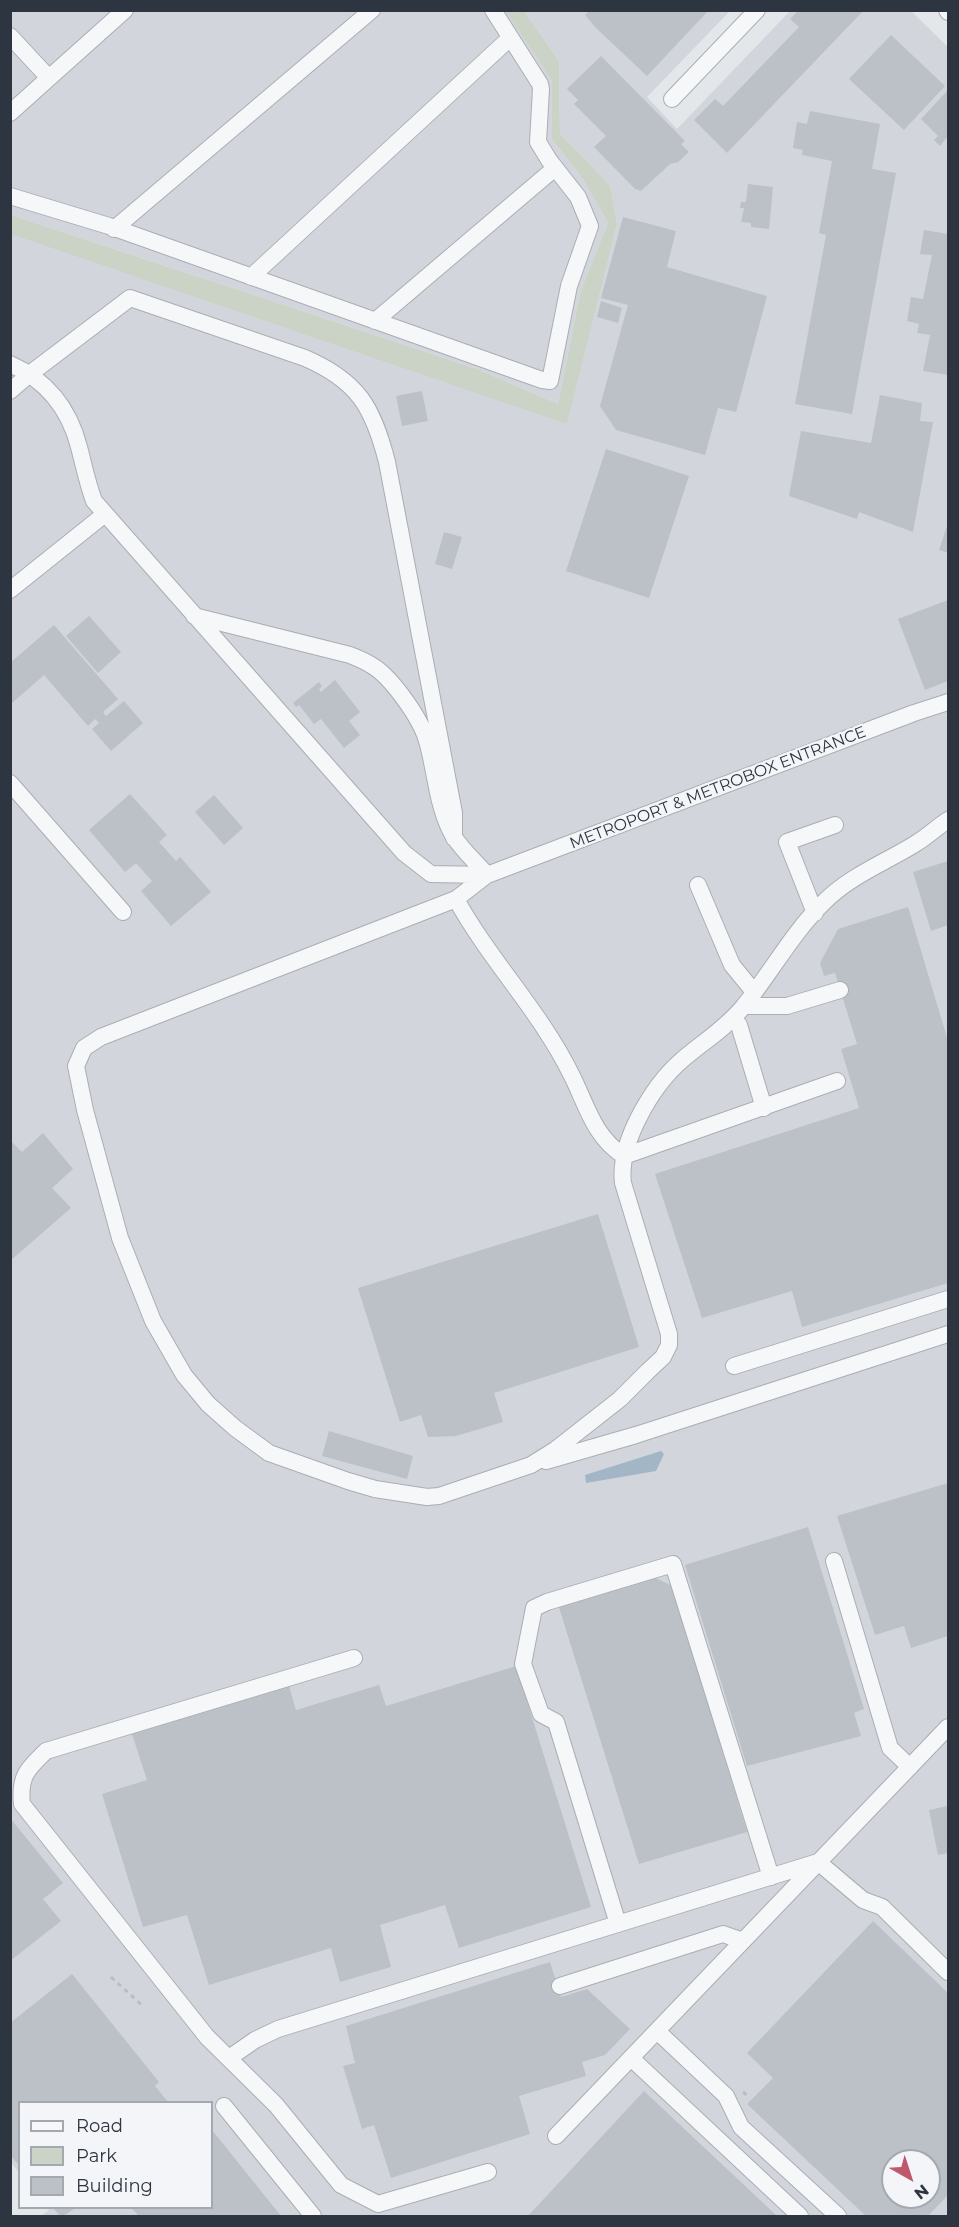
<!DOCTYPE html>
<style>
body{margin:0}
#map{position:relative;width:959px;height:2227px;overflow:hidden;background:#e4e7ea;font-family:Montserrat,sans-serif}
canvas{display:block}
.frame{position:absolute;inset:0;border:12px solid #2d3541;pointer-events:none}
.legend{position:absolute;left:18px;top:2101px;width:195px;height:108px;box-sizing:border-box;background:#f3f5f8;border:2px solid #a4a8af;margin:0;padding:8px 10px;list-style:none;font-size:18px;color:#2d3541}
.legend li{display:flex;align-items:center;gap:12px;height:30px}
.legend b{width:30px;border:2px solid #a4a8af}
.north{position:absolute;left:881px;top:2149px;width:60px;height:60px;box-sizing:border-box;background:#f3f5f8;border:2px solid #a4a8af;border-radius:50%;rotate:141deg;font-size:16px;font-weight:700;line-height:24px;text-align:center;color:#2d3541}
.north::after{content:'';display:block;margin:auto;width:21px;height:27px;background:#c0586d;clip-path:polygon(50% 0,100% 100%,50% 72%,0 100%)}
</style>
<div id="map">
<canvas width="959" height="2227"></canvas>
<div class="frame"></div>
<ul class="legend">
<li><b style="height:8px;background:#f6f7f9"></b>Road</li>
<li><b style="height:16px;background:#cad3c6"></b>Park</li>
<li><b style="height:16px;background:#bcc0c7"></b>Building</li>
</ul>
<div class="north">N</div>
</div>
<script>
const g = document.querySelector('canvas').getContext('2d');
g.lineJoin = 'round';
function fill(path, color) {
  g.fillStyle = color;
  g.fill(path, 'evenodd');
}
function trace(path, color, width, dash) {
  g.strokeStyle = color;
  g.lineWidth = width;
  g.lineCap = dash ? 'butt' : 'round';
  g.setLineDash(dash || []);
  g.stroke(path);
}
function write(font, color, halo, rows, align = 'center') {
  g.font = font + ' Montserrat,sans-serif';
  g.lineWidth = 4.5;
  g.setLineDash([]);
  g.textBaseline = 'middle';
  g.strokeStyle = halo;
  g.fillStyle = color;
  for (const [text, x, y, turn = 0] of rows) {
    g.save();
    g.translate(x, y);
    g.rotate((+turn || 0) * Math.PI / 180);
    g.textAlign = isNaN(turn) ? turn : align;
    if (halo) g.strokeText(text, 0, 0);
    g.fillText(text, 0, 0);
    g.restore();
  }
}
fill(new Path2D(`
 M506,10L552,81V139L583,179L608,223L581,290L558,404L477,369L11,215V11Z
 M524,11H730L647,97L677,129L790,11H911L948,47V2216H41L49,2210L47,2208H212V2102H20L19,2173L11,2162V233L567,423L617,224L610,185L560,134L559,61ZM893,2161H929V2197H893Z`), '#d2d6dc');
fill(new Path2D(`
 M506,11H524L559,61L560,134L610,185L617,224L567,424L11,234V215L477,369L558,404L581,290L608,223L583,179L552,139V81Z`), '#cad3c6');
fill(new Path2D(`
 M661,1451L664,1454L656,1471L586,1483L585,1475Z`), '#a3b6c6');
fill(new Path2D(`
 M590,10H709L647,76L596,28L585,15Z
 M799,10H864L727,153L694,120L715,99L723,106L799,27L790,19Z
 M891,35L945,86L904,130L849,79Z
 M601,56L685,141L681,144L689,152L678,162L670,164L641,191L635,189L594,147L606,136L574,104L578,100L567,89Z
 M948,90V136L940,146L934,140L938,136L921,119Z
 M810,111L880,124L872,169L896,173L852,414L795,404L826,235L819,233L832,161L802,155L803,150L793,148L797,122L807,124Z
 M748,184L773,187L769,229L751,227V223L741,222L744,208H740L741,202H746Z
 M623,217L676,231L667,267L767,296L736,412L718,408L705,455L616,430L600,406L628,305L601,298Z
 M924,230L948,234V375L923,371L930,335L917,333L919,324L907,321L911,297L923,299L932,255L920,254Z
 M601,301L622,308L618,323L597,317Z
 M422,391L428,421L402,426L396,396Z
 M880,395L922,403L920,421L933,422L913,532L859,512L857,519L789,496L801,431L871,443Z
 M606,449L689,476L649,598L566,571Z
 M948,523V553L939,550Z
 M444,532L462,537L452,569L435,564Z
 M948,600V681L925,690L898,619Z
 M89,616L121,652L98,673L66,636Z
 M54,625L118,699L103,712L106,716L124,701L143,723L111,751L92,729L99,723L95,719L88,726L44,675L12,703L10,701V663Z
 M335,680L360,712L349,721L360,735L344,748L321,719L314,724L299,705L296,707L293,703L319,682L322,686L319,689L321,692Z
 M130,794L167,835L159,842L176,861L180,857L211,892L171,926L141,891L152,881L136,863L125,872L89,830Z
 M214,795L243,828L224,845L195,812Z
 M948,861V925L931,931L913,872Z
 M908,907L948,1041V1283L802,1327L792,1291L702,1318L655,1174L859,1108L841,1049L857,1044L835,973L824,976L820,963L838,929Z
 M43,1133L73,1169L52,1188L71,1208L10,1261V1140L22,1152Z
 M598,1214L639,1347L494,1393L503,1422L456,1436L428,1437L421,1415L400,1422L358,1288Z
 M329,1431L413,1456L407,1479L322,1456Z
 M948,1483V1636L911,1648L904,1626L875,1635L837,1516Z
 M808,1527L864,1709L854,1713L861,1736L747,1766L685,1565Z
 M648,1574L672,1586L747,1832L639,1864L557,1601Z
 M516,1666L591,1907L459,1948L445,1905L380,1925L391,1967L340,1982L331,1948L209,1985L187,1915L143,1927L102,1794L147,1780L132,1734L289,1686L296,1710L379,1685L386,1706Z
 M948,1806V1853L938,1855L929,1810Z
 M10,1818L63,1883L43,1899L61,1921L10,1961Z
 M873,1921L948,1993V2195L928,2216H866L747,2104L773,2078L747,2053ZM893,2161H929V2197H893Z
 M550,1962L561,1997L587,1989L630,2029L605,2055L582,2062L586,2076L519,2096L530,2134L391,2178L374,2125L362,2129L343,2066L355,2063L346,2026Z
 M72,1974L159,2082L155,2086L168,2102H20V2166L10,2155V2023Z
 M644,2091L777,2216H528Z
 M212,2130L281,2216H139L131,2208H212Z
 M53,2208H75L64,2216H60Z`), '#bcc0c7');
const minor = new Path2D(`
 M947,10L948,12
 M10,36L49,78L125,10
 M672,99L757,10
 M10,113L49,78
 M10,196L109,226L542,380L550,381L569,286L590,226L578,197L549,160L538,142L541,89L540,84L493,10
 M114,229L372,10
 M251,277L510,38
 M375,321L555,168
 M10,364C46,380 69,408 79,447C84,466 87,482 94,501L404,853L431,874L487,875
 M10,391L31,373L130,298L305,358C358,381 373,407 387,462L454,813V838
 M10,590L105,514
 M194,616L350,655C357,658 365,661 371,665C391,676 421,719 427,741C436,772 437,809 454,837C463,851 477,863 487,875
 M948,702L914,713L487,875L456,899L101,1037L84,1048L76,1066L85,1110L120,1238L153,1321L184,1375L208,1404L235,1428L269,1453L348,1481L375,1489L427,1497L439,1496L531,1465L555,1450L620,1399L647,1372L663,1357L669,1345V1334L623,1183C618,1143 652,1086 682,1060C703,1042 726,1028 743,1007C771,973 792,933 824,902C850,876 884,863 915,844C927,837 937,827 948,820
 M10,783L123,912
 M698,885L732,965L754,992
 M456,899C490,961 541,1012 572,1076C587,1106 594,1137 624,1156L837,1081
 M815,913L787,842L835,825
 M744,1006H787L840,990
 M733,1018L739,1025L764,1108
 M734,1366L948,1299
 M546,1461L636,1435L948,1334
 M834,1561L890,1748L910,1767
 M354,1658L46,1751C27,1769 19,1777 22,1804L207,2037L276,2105L341,2185L378,2204L488,2172
 M618,1924L556,1722L541,1714L523,1664L534,1608L547,1602L673,1564L771,1877
 M560,1986L723,1934L743,1941
 M657,2031L726,2096L741,2127L838,2216
 M229,2058L255,2040L278,2029L818,1862L863,1900L882,1907L948,1972
 M631,2058L800,2216
 M224,2106L313,2216
 M556,2136L948,1727`);
trace(minor, '#a9aeb4', 18);
trace(new Path2D(`
 M111,1977L144,2007
 M743,2092L749,2097`), '#babdc2', 3, [4.5, 4.5]);
trace(minor, '#f6f7f9', 16);
write('16px', '#2d3541', '#f3f5f8', [
 ["METROPORT & METROBOX ENTRANCE",718,788,-21]
]);
</script>
